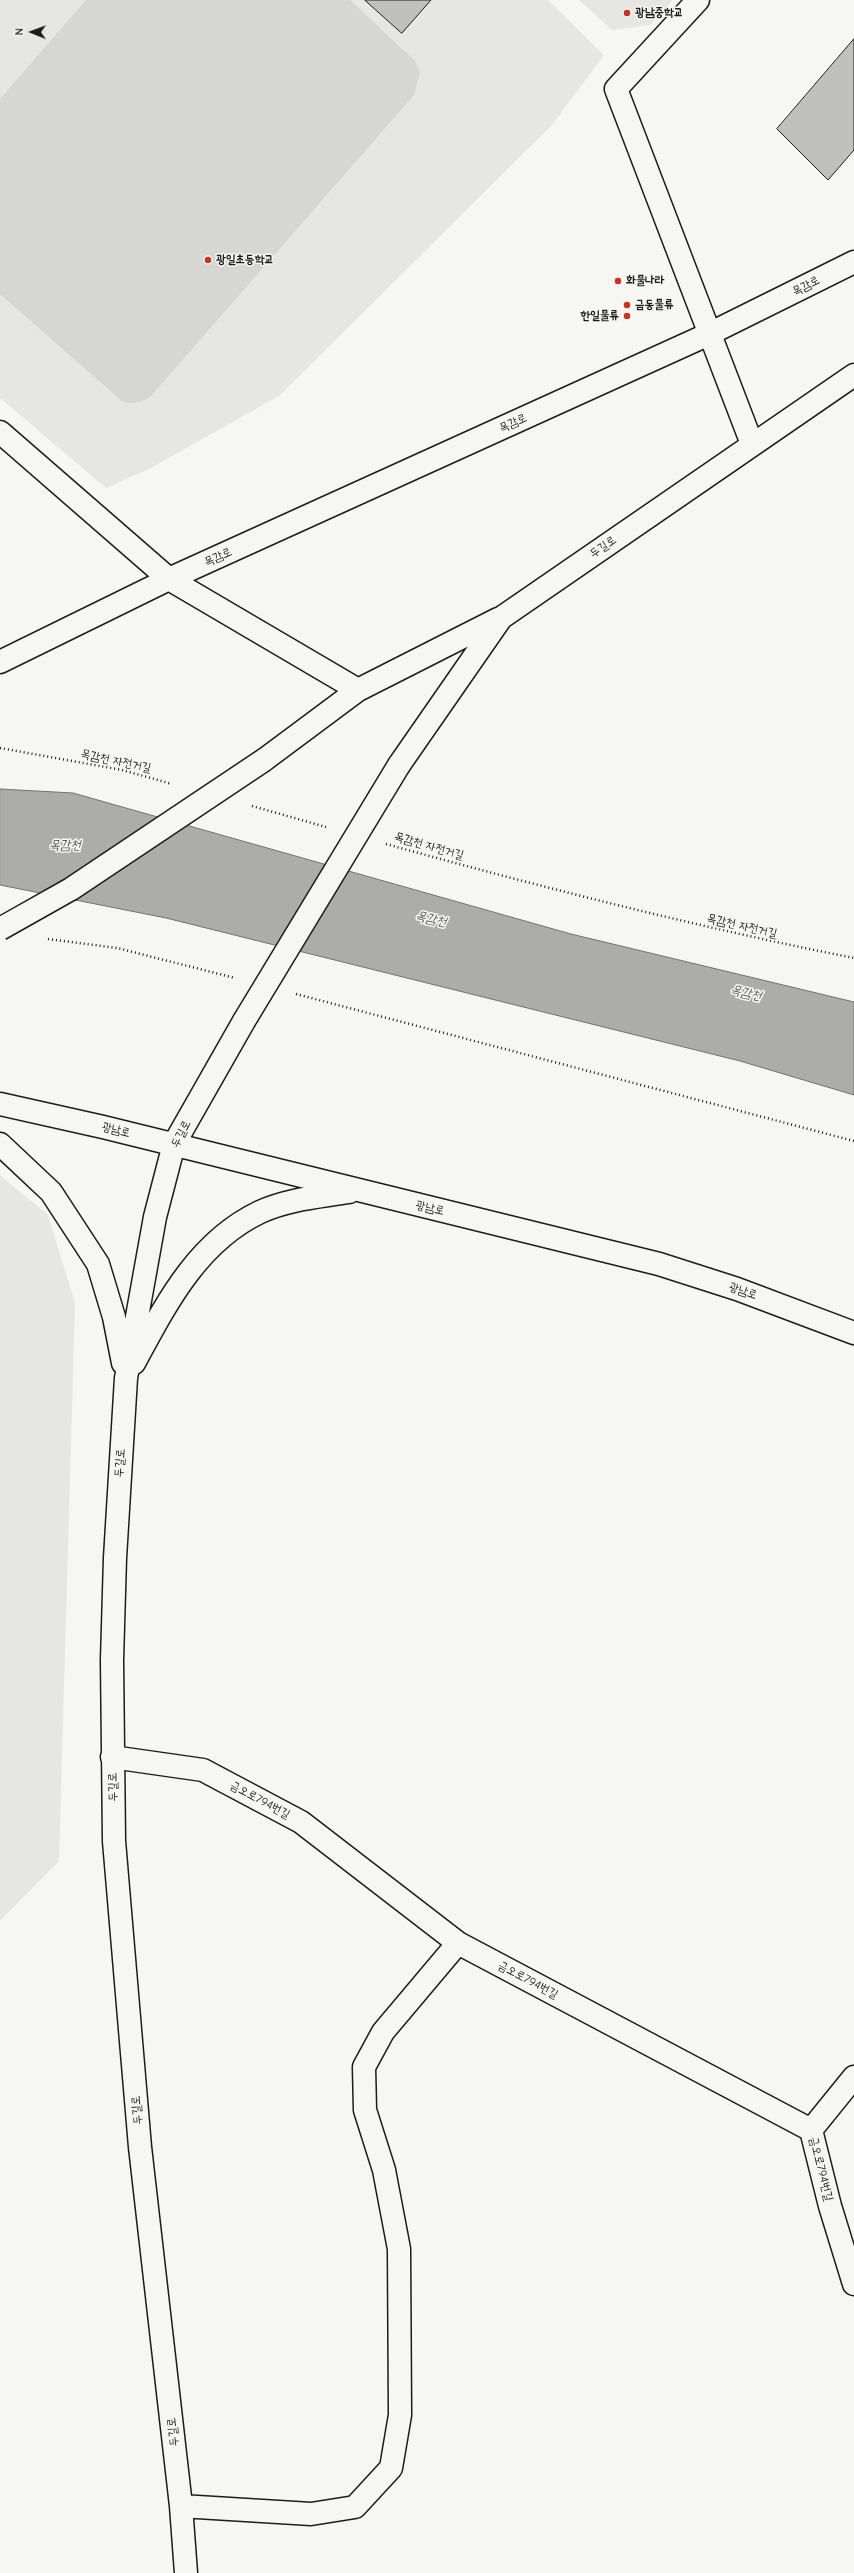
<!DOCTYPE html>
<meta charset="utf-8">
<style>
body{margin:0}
#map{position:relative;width:854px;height:2573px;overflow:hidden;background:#f6f6f2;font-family:"Comic Neue",sans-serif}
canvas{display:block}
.north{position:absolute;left:12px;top:12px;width:40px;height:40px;-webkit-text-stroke:3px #f6f6f2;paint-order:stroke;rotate:271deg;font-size:11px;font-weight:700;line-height:16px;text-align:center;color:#1c1c1c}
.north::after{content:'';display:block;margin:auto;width:14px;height:18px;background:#1c1c1c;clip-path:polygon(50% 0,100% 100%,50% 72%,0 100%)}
</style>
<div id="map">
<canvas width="854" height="2573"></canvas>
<div class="north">N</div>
</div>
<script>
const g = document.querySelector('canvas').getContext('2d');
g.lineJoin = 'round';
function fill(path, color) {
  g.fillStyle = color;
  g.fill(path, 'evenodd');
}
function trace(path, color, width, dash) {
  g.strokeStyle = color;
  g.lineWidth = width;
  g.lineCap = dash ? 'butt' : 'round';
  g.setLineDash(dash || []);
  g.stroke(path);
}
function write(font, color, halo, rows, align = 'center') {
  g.font = font + ' "Comic Neue","Poor Story",sans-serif';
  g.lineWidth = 3;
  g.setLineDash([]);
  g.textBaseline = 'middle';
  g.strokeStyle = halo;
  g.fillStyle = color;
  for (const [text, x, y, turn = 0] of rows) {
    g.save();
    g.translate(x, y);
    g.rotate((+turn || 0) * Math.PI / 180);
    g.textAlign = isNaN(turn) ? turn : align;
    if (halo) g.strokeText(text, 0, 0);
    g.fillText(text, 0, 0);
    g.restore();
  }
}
fill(new Path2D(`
 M0,0H548L604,55L552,125L279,396L149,469L106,488L0,398Z
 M579,0H673L650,25L612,30Z
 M0,1175L48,1215L75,1303L59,1861L0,1921Z`), '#e6e6e2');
fill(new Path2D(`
 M86,0H350L415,61L420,72L414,95L151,396C141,403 135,404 123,402L0,294V99Z`), '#d6d6d2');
const water = new Path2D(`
 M0,789L73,793L571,934L854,1002V1095L740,1061L166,918L0,885Z`);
fill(water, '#acaca9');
trace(water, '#727271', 1);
const building = new Path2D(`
 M365,0H431L402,33Z
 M854,39V150L828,180L777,129Z`);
fill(building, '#c0c0bd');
trace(building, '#1c1c1c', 1);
const minor = new Path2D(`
 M698,0L616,89L752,444
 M0,432L169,579L358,690
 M0,662L169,579L709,334L854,262
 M264,760L358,690L498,619
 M399,765L501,618L854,375
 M0,1104L103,1127L659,1264L737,1289L854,1333
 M0,1144L51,1192L98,1264L114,1317L123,1363
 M134,1363C166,1304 197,1242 260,1212C288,1199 319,1197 349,1192
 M112,1757L203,1770L301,1822L458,1943L811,2130L830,2206L854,2284
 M811,2130L854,2077
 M181,2506L311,2514L355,2507L391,2468L400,2415L399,2249L384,2170L365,2110L364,2067L383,2032L458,1943
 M186,2573L181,2506L140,2147L114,1841L112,1660L115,1558L126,1378L155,1217L174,1144L244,1021`);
trace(minor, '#1c1c1c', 25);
trace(new Path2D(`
 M0,748L122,770L172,784
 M252,806L326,827
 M386,844C541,887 697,927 854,958
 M48,939L117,948L235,978
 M296,994L854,1141`), '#1c1c1c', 2.5, [1, 3]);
trace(minor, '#f6f6f2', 22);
const minorBridge = new Path2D(`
 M0,929L71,889L264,760
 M244,1021L399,765`);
trace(minorBridge, '#1c1c1c', 25, []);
trace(minorBridge, '#f6f6f2', 22);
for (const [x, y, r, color] of [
 [627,13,4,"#c8321e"],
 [208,260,4,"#c8321e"],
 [618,281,4,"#c8321e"],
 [627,305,4,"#c8321e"],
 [627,316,4,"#c8321e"]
]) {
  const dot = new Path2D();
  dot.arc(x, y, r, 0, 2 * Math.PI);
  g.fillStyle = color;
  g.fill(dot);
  trace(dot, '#f6f6f2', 1.5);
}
write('bold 12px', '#1c1c1c', '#f6f6f2', [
 ["광남중학교",635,13],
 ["광일초등학교",216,260],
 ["화물나라",626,281],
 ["금동물류",635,305],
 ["한일물류",619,316,"right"]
], 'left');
write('12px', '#1c1c1c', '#f6f6f2', [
 ["목감로",806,286,-27],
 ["목감로",513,423,-24],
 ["두길로",603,547,-35],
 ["목감로",218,557,-24],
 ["목감천 자전거길",116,761,12],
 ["목감천 자전거길",429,846,16],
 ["목감천 자전거길",742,926,13],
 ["광남로",116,1130,14],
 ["두길로",181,1134,-63],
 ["광남로",430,1208,13],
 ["광남로",743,1291,19],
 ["두길로",120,1463,-86],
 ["두길로",113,1787,-91],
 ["금오로794번길",260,1800,28],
 ["금오로794번길",528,1980,28],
 ["두길로",137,2110,-95],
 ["금오로794번길",821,2169,76],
 ["두길로",173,2432,-96]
]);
write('italic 13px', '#565654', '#f6f6f2', [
 ["목감천",65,845],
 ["목감천",431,919,13],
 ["목감천",746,993,13]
]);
</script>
